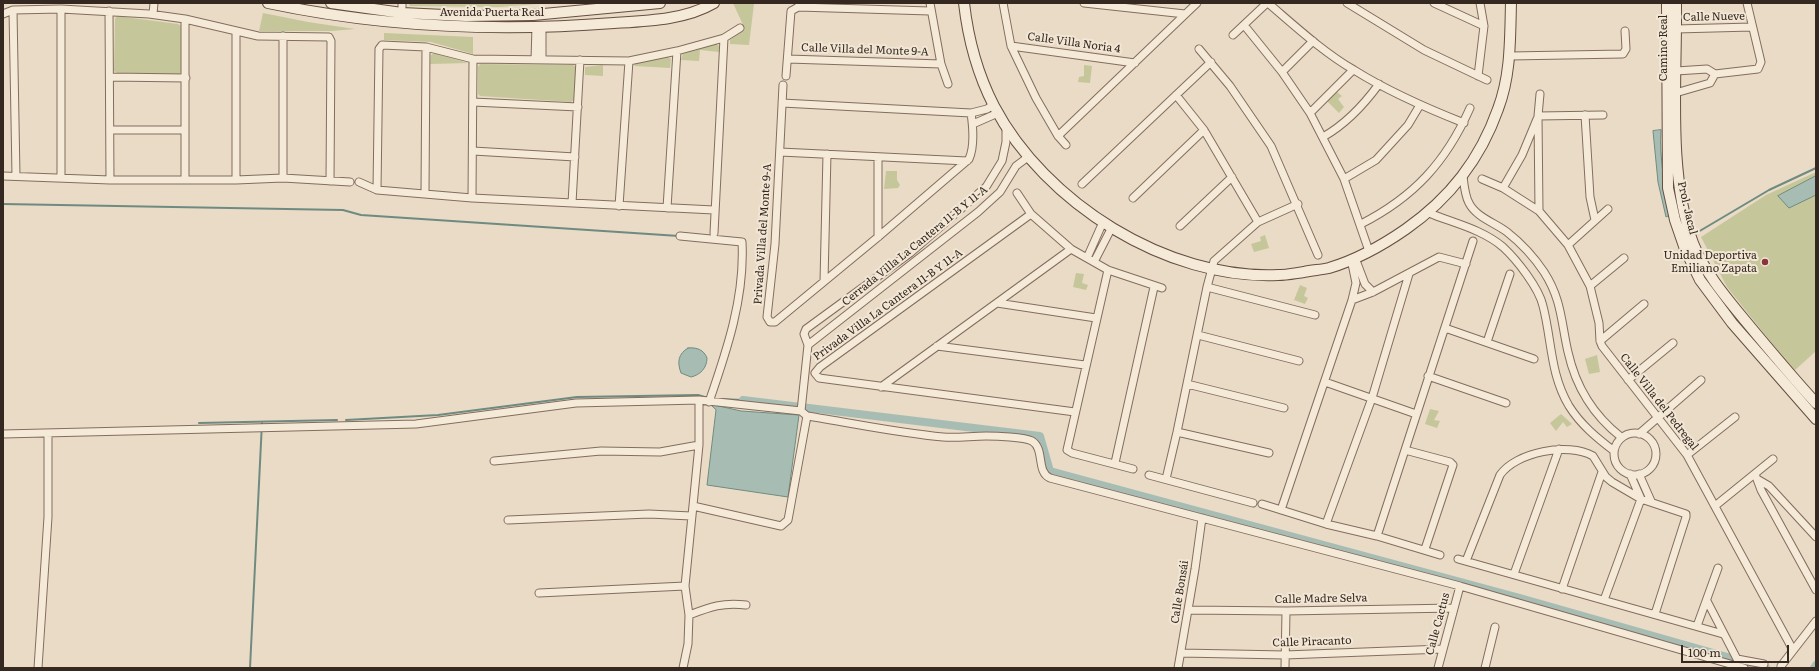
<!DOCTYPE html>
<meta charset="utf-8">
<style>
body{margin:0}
#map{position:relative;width:1819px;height:671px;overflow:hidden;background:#e9dbc6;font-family:Literata,serif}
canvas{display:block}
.frame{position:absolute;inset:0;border:4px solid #352820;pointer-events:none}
.scale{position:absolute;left:1681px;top:645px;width:108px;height:18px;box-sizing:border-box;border:2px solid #352820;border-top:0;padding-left:5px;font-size:12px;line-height:14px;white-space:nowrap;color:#352820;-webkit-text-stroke:3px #f2e6d5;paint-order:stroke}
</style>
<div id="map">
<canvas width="1819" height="671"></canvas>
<div class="frame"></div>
<div class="scale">100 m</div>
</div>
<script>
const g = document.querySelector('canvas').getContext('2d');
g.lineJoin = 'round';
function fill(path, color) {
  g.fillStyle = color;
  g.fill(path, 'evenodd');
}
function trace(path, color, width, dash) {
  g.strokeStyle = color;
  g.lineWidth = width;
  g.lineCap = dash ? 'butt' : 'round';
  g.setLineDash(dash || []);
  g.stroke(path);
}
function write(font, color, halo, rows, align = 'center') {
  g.font = font + ' Literata,serif';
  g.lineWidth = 4;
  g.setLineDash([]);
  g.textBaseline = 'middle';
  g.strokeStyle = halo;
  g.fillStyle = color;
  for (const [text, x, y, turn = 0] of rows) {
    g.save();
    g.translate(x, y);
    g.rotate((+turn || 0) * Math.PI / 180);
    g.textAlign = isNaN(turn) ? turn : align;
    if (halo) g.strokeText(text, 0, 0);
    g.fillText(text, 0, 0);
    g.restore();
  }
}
fill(new Path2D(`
 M408,3H553L498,7L410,6Z
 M733,3L754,4L749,45L730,44V40L742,31L744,27Z
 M263,13L308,22L355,29L332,31H259Z
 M117,16L178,24L181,26V72L178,75L117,73L114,71L115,19Z
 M384,33L473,37V54L431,42L384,40Z
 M716,44L719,46V52L700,50L699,61L681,60L683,54Z
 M434,53L468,63L430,64L431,55Z
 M668,57L671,59L670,68L634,66L636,63Z
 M480,64L573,65L576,67L574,100L571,102L480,96L478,94V67Z
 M603,65V76L585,75V67Z
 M1084,65L1092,66L1090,83L1078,82L1079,77L1084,76Z
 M1337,92L1342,96L1338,99L1344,107L1339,113L1327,101Z
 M886,171H897V180L900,185L898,188L884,189Z
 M1816,172V351L1794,371L1727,287L1701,237L1766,195Z
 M1265,235L1269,248L1254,252L1251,244L1261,241L1260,237Z
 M1076,273L1084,274L1082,283L1088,285L1086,290L1073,287Z
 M1300,285L1307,288L1304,296L1308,298L1305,304L1294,300Z
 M1597,355L1600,372L1589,374L1585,359Z
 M1430,409L1439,411L1434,420L1440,421L1437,428L1425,424Z
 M1561,414L1572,424L1567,427L1563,422L1556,431L1550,423Z`), '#c6c69b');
const water = new Path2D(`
 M1661,130C1659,158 1665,187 1670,215L1666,217L1658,182L1653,131Z
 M1816,176V195L1789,208L1778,196Z
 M688,348C697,347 704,350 707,358C707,368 700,375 691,377L681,373C677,362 678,354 688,348Z
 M710,404L741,411L799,415L788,497L707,485L716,410Z`);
fill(water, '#a7bdb4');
trace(water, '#6f8b81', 1);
trace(new Path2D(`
 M3,204L343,210L361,215L679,236
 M1694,231L1698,232L1769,190L1816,168
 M718,399L743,400
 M346,420L438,415L577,397L698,395L708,398
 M199,423L337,420
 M250,668L262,422`), '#6f8b81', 2);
trace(new Path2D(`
 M743,400L1040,436L1050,471L1520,598L1766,668
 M1814,668L1816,665`), '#a7bdb4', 8);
const street = new Path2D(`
 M930,3L941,64L948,84
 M1003,3L1011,46L1036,98L1058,136L1066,145
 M1084,3L1185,14
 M1268,3C1295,26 1323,52 1354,70C1389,92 1426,108 1464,123
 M1347,3L1424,50L1487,80
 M1434,3L1484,26
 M798,7L930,11
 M13,10L16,176
 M109,11L110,180
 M402,13V3
 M3,14L13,10L61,9L149,14L185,19L258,36L329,37L331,41L330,181
 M153,14L154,3
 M1244,25L1282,72L1310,113L1344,179L1369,251
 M1676,29L1752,27
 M1233,35L1267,3
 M283,36V178
 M1011,46L1135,63
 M1199,49L1230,86L1271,146L1318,255
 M1510,56L1623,54L1626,49L1625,31
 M788,59L941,64
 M535,60L536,26
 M542,60V26
 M1676,71L1707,69L1715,74L1758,69L1761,62L1747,3
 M1282,72L1313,41
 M786,76L791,11L802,5
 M1478,76L1484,26L1480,3
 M110,77L186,78
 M783,85L775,244L767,317L770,322H775L878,237L969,159C975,146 973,127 971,113
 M1672,94L1710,83L1715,74
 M1176,95L1204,130L1258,222
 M473,102L578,107
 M782,103L971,113L987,109L993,105
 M1310,113L1353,70
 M1585,115L1590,197L1595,220
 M1538,116L1603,115
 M973,124L998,113
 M110,130H185
 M1058,136L1197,3
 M1323,137C1346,124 1363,106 1379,84
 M473,151L575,157
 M780,152L967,161
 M878,157V237
 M3,176L110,180H236L283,178L350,182
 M1463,176C1464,185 1465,196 1469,203C1476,217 1495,223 1507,232C1521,243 1534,257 1544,272C1562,300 1561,322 1568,352C1576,388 1593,415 1621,437
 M61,178V9
 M185,179V19
 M1344,179L1376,160L1408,125L1420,105
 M1482,179L1503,188L1539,211L1568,245L1590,286L1599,323L1600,341L1602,346L1687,455L1793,650
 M236,180V31
 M359,182L377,190L472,198L714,210
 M1082,184L1211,62
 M1503,188L1522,155L1537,119
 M377,190L379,49L382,45L426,47L473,59L629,61L677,51L724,38L740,28
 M1017,193L1031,214L1071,249L1108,270L1162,288
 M425,194L426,47
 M472,198L473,59
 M1133,198L1204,130
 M572,203L580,60
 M619,206L629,61
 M667,208L677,51
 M1539,211L1538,116L1540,94
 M1429,213C1453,223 1482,229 1503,247C1517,260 1539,288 1543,306C1552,341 1550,374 1569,406C1581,425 1597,438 1614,451
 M1031,214L820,367L815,373L819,378L1075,412
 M1361,224C1414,197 1446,162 1470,108
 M1180,226L1232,177
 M714,233L724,38
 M680,236L742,242C745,297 727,350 709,402
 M1568,245L1608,209
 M1087,258L1103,222
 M1351,259L1356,283L1352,300
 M1094,262L1112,227
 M1357,263L1365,284L1373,292
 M1108,270L1067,450L1072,453L1133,469
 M824,281L827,154
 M1590,286L1624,258
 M1207,287L1315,315
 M997,303L1096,318
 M1445,328L1534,359
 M1198,335L1299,361
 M1600,341L1644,304
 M1487,342L1510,274
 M808,345L978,212L1000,192L1016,166L1028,157
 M937,346L1085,365
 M1428,376L1506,403
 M1628,380L1673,343
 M1325,382L1416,414
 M1187,384L1284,408
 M881,387L1071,249
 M801,411L808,345L804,334L806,329L910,253L986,187L1002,161L1006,142V127
 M1177,432L1269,453
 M1614 454a21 21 0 1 1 42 0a21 21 0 1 1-42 0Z
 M3,434L416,424L576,403L699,400L801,411L807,416C852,423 898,433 943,437C957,438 972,436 986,436C996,436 1024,437 1032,441C1045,449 1036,472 1050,478L1460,586L1744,668
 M1639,434L1701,380
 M1405,450L1450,462L1453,465L1425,549
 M1687,455L1735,417
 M494,461L601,451L660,452L699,445
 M1115,463L1154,287
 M1639,474L1651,501
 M1755,474L1761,490L1816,590
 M1149,475L1253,503
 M1166,479L1177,432L1207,287L1214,261L1258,222L1298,204
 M1757,479L1769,486L1816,537
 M1262,504L1326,524L1377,536L1440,555
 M693,506L781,526L788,520L807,416
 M1715,506L1773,459
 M1281,510L1352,300L1373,292L1439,257L1466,264
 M508,520L649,514L691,516
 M1326,524L1372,398L1409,274
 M1377,536L1473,241
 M1458,559L1723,634
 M1466,561L1500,475C1516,452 1568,442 1593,456L1606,477L1612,482L1641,499L1686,514V517L1655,614
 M1514,574L1559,449
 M1562,589L1602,472
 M539,593L685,586
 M1604,600L1641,499L1630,474
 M1707,601L1737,659L1764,664
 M1188,610L1286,611L1454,608
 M689,615C710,607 723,602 746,605
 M1697,626L1718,568
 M1181,653L1285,655L1443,649
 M1781,666L1816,621
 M38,668L48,517V433
 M683,668L688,644L689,615L685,586L699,445V400
 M1178,668L1195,569L1202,518
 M1285,668L1286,611
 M1438,668L1460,586
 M1485,668L1495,627`);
const secondary = new Path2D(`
 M268,3C381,27 498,32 614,23C647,21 685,20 714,3
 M331,3L402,13L466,16L533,15L660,3
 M964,3C968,38 978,75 994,106C1045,203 1167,280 1278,275C1287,275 1296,273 1304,272C1312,270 1321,270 1329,268C1356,260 1383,245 1406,229C1450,198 1480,160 1498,109C1511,75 1510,39 1511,3
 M1667,3L1668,188L1675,220L1685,249L1700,280L1732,323L1816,419
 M1676,3C1677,77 1667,174 1693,243C1704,271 1724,295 1743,318C1767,347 1791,376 1816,403`);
trace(street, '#836d5e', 9);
trace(secondary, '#654f41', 12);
trace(street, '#f5e9d8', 7);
trace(secondary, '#f5e9d8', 10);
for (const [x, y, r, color] of [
 [1765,262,4,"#8c343e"]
]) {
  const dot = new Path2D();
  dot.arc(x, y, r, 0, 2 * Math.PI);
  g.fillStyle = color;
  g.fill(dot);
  trace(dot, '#f2e6d5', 1.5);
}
write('11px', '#352820', '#f2e6d5', [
 ["Avenida Puerta Real",492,13],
 ["Calle Nueve",1714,17,-1],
 ["Calle Villa Noria 4",1074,43,8],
 ["Camino Real",1664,48,-90],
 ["Calle Villa del Monte 9-A",865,50,2],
 ["Prol. Jacal",1687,208,77],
 ["Privada Villa del Monte 9-A",763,234,-86],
 ["Cerrada Villa La Cantera 11-B Y 11-A",915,246,-39],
 ["Privada Villa La Cantera 11-B Y 11-A",888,305,-36],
 ["Calle Villa del Pedregal",1659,402,52],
 ["Calle Bonsái",1180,592,-81],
 ["Calle Madre Selva",1321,599,-1],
 ["Calle Cactus",1438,624,-75],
 ["Calle Piracanto",1312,642,-2]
]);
write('11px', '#352820', '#f2e6d5', [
 ["Unidad Deportiva",1757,256],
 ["Emiliano Zapata",1757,269]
], 'right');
</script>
